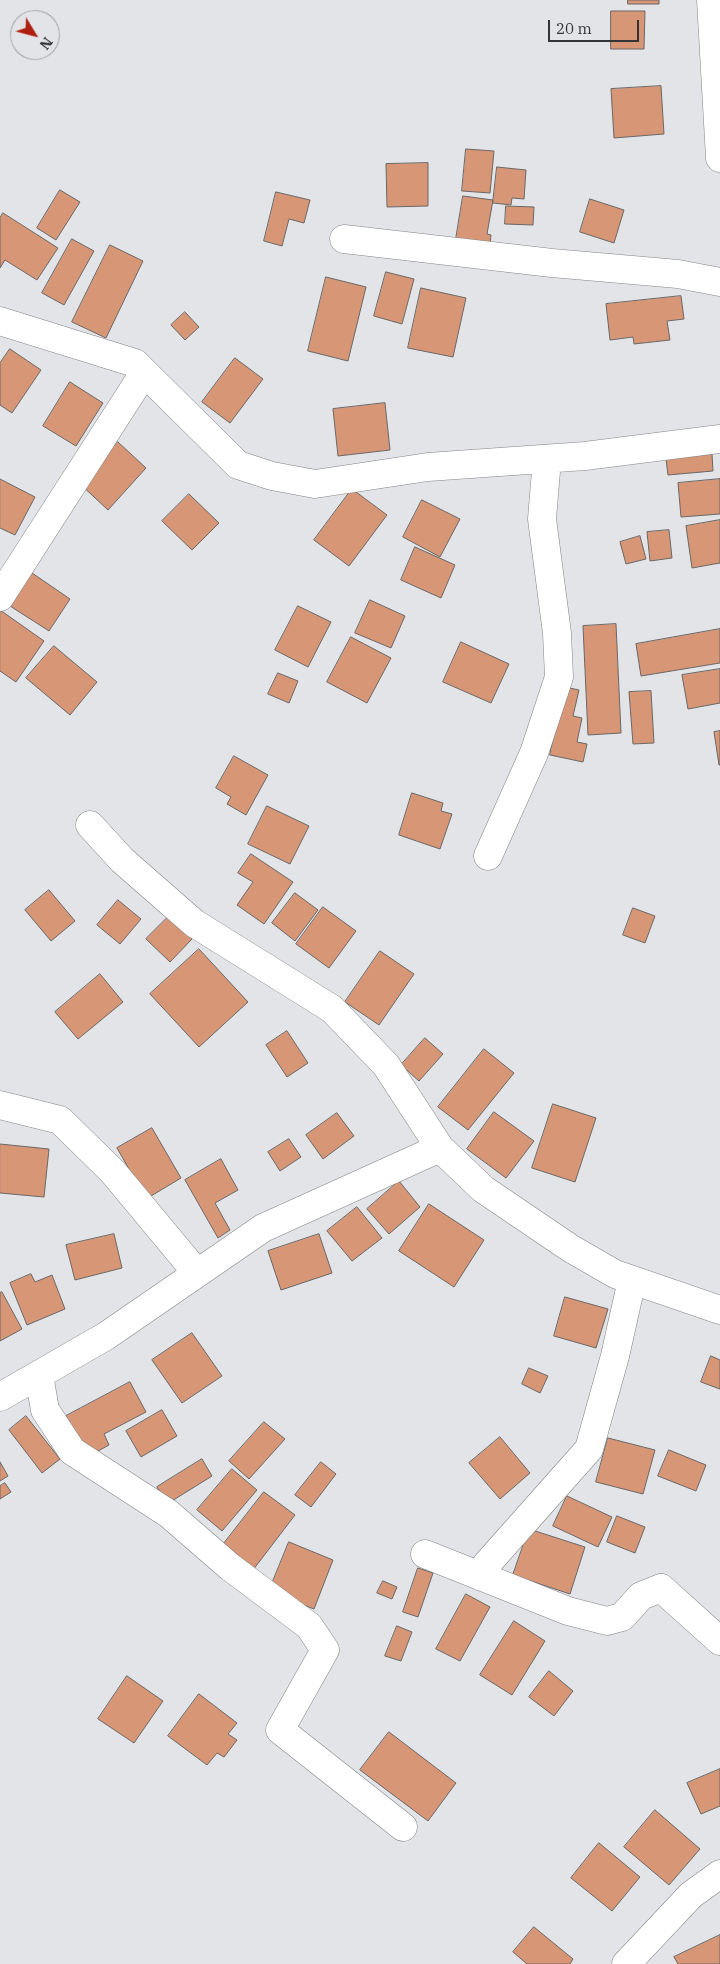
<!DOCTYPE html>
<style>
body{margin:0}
#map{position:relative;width:720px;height:1964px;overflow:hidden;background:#e3e4e7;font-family:"IBM Plex Serif",serif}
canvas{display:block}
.north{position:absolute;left:10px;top:10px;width:50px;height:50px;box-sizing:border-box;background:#e3e4e7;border:1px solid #9d9ea0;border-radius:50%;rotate:127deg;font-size:14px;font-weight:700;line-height:20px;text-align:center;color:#333435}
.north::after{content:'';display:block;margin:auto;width:18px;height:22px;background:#ae1f11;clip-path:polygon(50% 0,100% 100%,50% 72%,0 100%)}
.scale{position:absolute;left:548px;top:20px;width:91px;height:22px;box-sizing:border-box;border:2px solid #333435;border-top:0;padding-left:6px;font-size:15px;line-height:18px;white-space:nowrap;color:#333435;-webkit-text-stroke:4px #e3e4e7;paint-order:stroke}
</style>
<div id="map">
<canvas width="720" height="1964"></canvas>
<div class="north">N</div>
<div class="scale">20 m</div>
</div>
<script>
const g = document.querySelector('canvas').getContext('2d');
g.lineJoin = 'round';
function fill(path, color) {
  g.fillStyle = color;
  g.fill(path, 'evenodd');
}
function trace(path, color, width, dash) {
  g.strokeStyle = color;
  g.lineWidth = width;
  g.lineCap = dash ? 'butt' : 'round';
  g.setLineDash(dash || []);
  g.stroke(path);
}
const building = new Path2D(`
 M628,0H659V4H628Z
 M611,11H645L644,49H611Z
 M661,86L664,134L614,138L611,89Z
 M466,149L494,151L490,193L462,191Z
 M428,163V206L387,207L386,164Z
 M497,167L526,170L524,199L512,198L511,205L493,203Z
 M60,190L80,202L56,240L37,228Z
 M276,192L310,200L304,223L289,219L282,246L264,241Z
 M463,196L493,200L487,234L491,235L490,245L456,239Z
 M590,199L624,210L614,243L580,232Z
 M506,206L534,207L533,225L505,224Z
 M3,213L58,248L37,280L5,260L0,268V218Z
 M72,239L94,251L64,305L42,293Z
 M110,245L143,261L106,338L72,322Z
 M386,272L414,279L402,324L374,316Z
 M326,277L366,287L348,361L308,351Z
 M421,288L466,298L453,357L408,348Z
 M681,296L684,319L667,321L670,340L634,344L633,337L610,340L606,304Z
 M185,312L199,327L185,340L171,325Z
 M10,349L41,370L12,413L0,405V363Z
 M235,358L263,379L230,423L202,402Z
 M70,382L103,403L76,446L43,426Z
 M385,403L390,450L338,456L333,409Z
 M118,442L146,468L108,510L79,483Z
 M712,454L713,471L668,475L666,459Z
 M0,479L35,497L15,535L0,528Z
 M720,479V514L681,517L678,483Z
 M352,489L387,515L349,566L314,540Z
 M189,494L219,523L192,550L162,521Z
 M422,500L460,519L440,557L403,537Z
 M720,520V563L692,568L686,526Z
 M669,530L672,558L650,561L647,532Z
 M640,536L646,559L626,564L620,542Z
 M415,547L455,565L441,598L401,580Z
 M32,573L70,599L49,631L10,606Z
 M370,600L405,616L391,648L355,633Z
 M298,606L331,622L308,667L275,650Z
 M0,610L44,641L16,682L0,671Z
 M616,624L621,733L588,735L583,626Z
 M720,629V663L641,676L636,644Z
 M351,637L391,658L367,703L327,682Z
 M461,642L509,664L491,703L443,682Z
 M54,646L97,682L70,715L26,678Z
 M720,669V703L688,709L682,675Z
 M278,673L298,681L289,703L268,694Z
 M565,687L579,690L573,716L582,718L577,742L587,744L583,762L550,755Z
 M651,691L654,743L633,744L629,692Z
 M720,731V765H719L714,732Z
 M234,756L268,775L246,815L227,804L231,797L216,788Z
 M412,793L443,803L441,811L452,814L440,849L399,835Z
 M267,806L309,826L290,864L248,844Z
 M251,854L293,882L264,924L237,905L253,882L238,873Z
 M49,890L75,921L51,941L25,910Z
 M295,893L318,910L295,941L272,923Z
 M118,900L141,919L120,944L97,925Z
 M323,907L356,931L329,968L296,944Z
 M633,908L655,916L645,943L623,935Z
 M169,916L192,939L170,962L146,939Z
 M199,949L248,1002L199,1047L150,994Z
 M380,951L414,974L379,1025L345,1002Z
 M100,974L123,1002L78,1039L55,1012Z
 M287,1031L308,1063L287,1077L266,1045Z
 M425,1038L443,1054L419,1081L401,1065Z
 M484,1049L514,1073L468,1130L438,1107Z
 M553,1104L596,1118L575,1182L532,1168Z
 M494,1112L534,1141L506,1178L467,1149Z
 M337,1113L354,1136L323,1159L306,1135Z
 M152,1128L181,1178L146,1199L117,1148Z
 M289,1139L301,1157L280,1171L268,1152Z
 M0,1144L49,1149L44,1197L0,1193Z
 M221,1159L238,1190L215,1203L230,1230L218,1238L185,1180Z
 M399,1181L420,1207L389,1234L367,1209Z
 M429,1204L484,1240L454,1287L399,1251Z
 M357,1207L382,1238L352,1261L327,1231Z
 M114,1234L122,1268L75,1280L66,1245Z
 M319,1234L332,1273L281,1290L268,1251Z
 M31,1274L35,1282L52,1275L65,1309L27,1325L10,1283Z
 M2,1292L22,1329L0,1341V1293Z
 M565,1297L608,1309L596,1348L554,1336Z
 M192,1333L222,1376L182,1403L152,1360Z
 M711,1356L720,1360V1389L701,1382Z
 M529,1368L548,1376L540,1393L522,1384Z
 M130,1382L146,1412L104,1434L109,1445L87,1457L66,1416Z
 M162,1410L177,1436L141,1457L126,1431Z
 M26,1416L60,1459L42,1473L9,1430Z
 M264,1422L285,1439L249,1479L229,1461Z
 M500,1437L530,1473L500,1499L469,1463Z
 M608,1438L655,1450L643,1494L596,1482Z
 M669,1450L706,1465L696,1491L658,1476Z
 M202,1459L212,1476L167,1504L157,1487Z
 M0,1462L8,1476L0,1481Z
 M321,1462L336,1474L311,1507L295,1495Z
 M232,1469L257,1490L222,1531L197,1510Z
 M5,1483L11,1492L0,1499V1486Z
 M264,1492L295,1515L253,1570L222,1546Z
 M567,1496L612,1517L598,1547L553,1526Z
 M617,1516L645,1527L635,1553L607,1542Z
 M529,1529L585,1547L570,1594L513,1575Z
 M289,1542L333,1560L314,1609L269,1591Z
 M418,1568L433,1573L418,1617L403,1612Z
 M383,1581L397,1587L392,1599L377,1593Z
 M466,1594L490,1607L460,1661L436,1649Z
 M514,1621L545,1641L512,1695L480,1675Z
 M397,1626L412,1632L401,1661L385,1656Z
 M549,1671L573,1691L554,1716L529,1697Z
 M127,1676L163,1701L134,1743L98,1719Z
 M199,1694L237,1723L228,1734L237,1740L224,1757L217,1753L207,1765L168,1736Z
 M389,1732L456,1783L428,1821L360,1770Z
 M720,1769V1806L701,1814L687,1783Z
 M655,1810L700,1849L669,1885L624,1847Z
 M599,1843L640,1877L612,1911L571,1878Z
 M534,1927L573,1959L570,1964H527L513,1952Z
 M720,1935V1964H678L674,1957Z`);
fill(building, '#d79675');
trace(building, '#6a6766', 1);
const minor = new Path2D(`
 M711,0L720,158
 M344,239L552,263L678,274L720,282
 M0,321L135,363L238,465L272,476L315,484L428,467L585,456L720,439
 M0,597L144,373
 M90,825L122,860L194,923L332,1009L386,1065L440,1148
 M488,856L534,753L559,677L557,633L542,519L547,459
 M0,1105L60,1120L113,1172L197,1273
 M39,1375L45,1410L72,1451L169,1514L230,1567L309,1626L325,1650L280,1730L403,1827
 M0,1397L106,1336L263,1228L440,1148L483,1189L570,1248L615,1274L720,1310
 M425,1554L568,1611L607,1621L622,1617L641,1596L661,1588L720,1641
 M482,1577L486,1565L589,1449L615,1356L632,1280
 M626,1964L691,1895L720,1874`);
trace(minor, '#828486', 29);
trace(minor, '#fff', 28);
</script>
